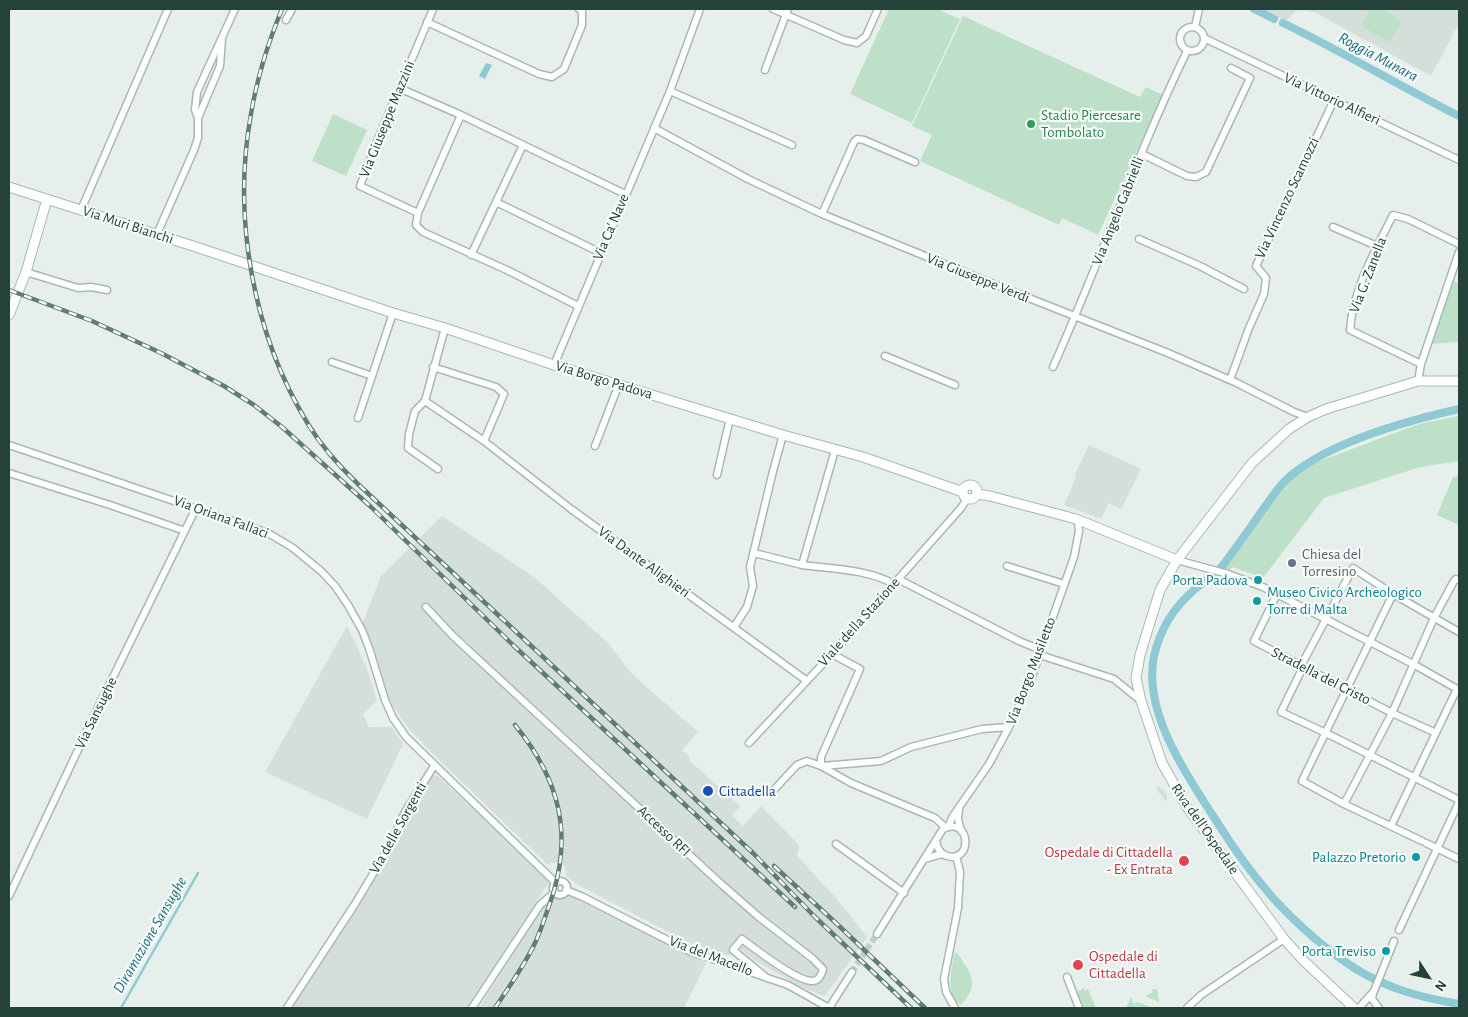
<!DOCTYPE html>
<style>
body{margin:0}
#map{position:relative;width:1468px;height:1017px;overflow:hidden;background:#e6efeb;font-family:"Alegreya Sans",sans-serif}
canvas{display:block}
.frame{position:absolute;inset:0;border:10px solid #24423a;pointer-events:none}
.north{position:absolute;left:1403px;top:952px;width:50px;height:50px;-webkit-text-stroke:4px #f7fbf9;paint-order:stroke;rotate:125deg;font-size:14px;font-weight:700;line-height:20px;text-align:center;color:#24423a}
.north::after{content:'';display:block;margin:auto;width:18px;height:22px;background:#24423a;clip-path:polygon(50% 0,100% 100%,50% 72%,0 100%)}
</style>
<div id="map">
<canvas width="1468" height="1017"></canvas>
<div class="frame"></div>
<div class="north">N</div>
</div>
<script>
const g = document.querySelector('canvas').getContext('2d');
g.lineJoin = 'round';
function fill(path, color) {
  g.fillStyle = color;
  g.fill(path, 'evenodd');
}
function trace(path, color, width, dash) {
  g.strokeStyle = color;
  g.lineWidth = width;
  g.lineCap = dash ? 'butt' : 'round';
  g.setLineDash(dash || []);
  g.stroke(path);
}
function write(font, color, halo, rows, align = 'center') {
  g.font = font + ' "Alegreya Sans",sans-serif';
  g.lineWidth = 4.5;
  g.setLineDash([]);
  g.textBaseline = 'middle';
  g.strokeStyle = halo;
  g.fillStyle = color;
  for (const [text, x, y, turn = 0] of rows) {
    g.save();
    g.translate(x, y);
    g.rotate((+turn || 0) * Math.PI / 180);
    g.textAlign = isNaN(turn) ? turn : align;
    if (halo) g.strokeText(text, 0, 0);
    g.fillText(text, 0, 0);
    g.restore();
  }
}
fill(new Path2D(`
 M1265,9H1459V23L1431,76L1316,13L1305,10L1296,11L1286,21L1264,11Z
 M1089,445L1141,469L1121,509L1109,503L1101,519L1064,505L1076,477L1074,476Z
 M442,516L533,576L608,643L632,674L698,732L682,750L690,758L689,760L740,806L732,816L743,826L761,806L799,845L797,856L837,899L867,937L825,996L818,994L798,985L754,960L738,947L729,956L688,942L578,885L566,876L565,866L556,862L547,864L438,759L409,729L382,689L359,632L381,576Z
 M347,626L366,666L377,701L363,714L369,727H392L403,744L367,819L265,772Z
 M437,775L550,881L467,1008H284L429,777Z
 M1155,785L1164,790L1167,795V802L1159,793Z
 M568,895L706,963L684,1008H479L540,911L556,898Z`), '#d4dfda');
fill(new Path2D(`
 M889,9H937L960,19L912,123L850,94Z
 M1370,9H1383L1402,21L1390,42L1361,26Z
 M963,16L1140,97L1146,87L1163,95L1098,235L1062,218L1059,225L920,161L932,135L912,126Z
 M333,114L367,130L346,176L312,161Z
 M1452,280L1459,284V342L1430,344Z
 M1459,416V461L1420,467L1324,498L1263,578L1232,567L1229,571L1223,570L1275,497L1293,477L1312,464L1419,424Z
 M1459,476V525L1437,515L1453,477Z
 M955,952C960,955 962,960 965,965C976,980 974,991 961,1005C944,997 952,966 955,952Z
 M1084,988L1085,991L1088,989L1096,1008H1083L1077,992Z
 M1152,989H1157L1159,1002L1145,996L1153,992Z
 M1131,997L1134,1004L1138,1002L1153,1008H1126Z`), '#bfe0c8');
fill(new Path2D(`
 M486,63L492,65L485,79L479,76Z`), '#8ec9d4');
trace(new Path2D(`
 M121,1008L198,873`), '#8ec9d4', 2.5);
trace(new Path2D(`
 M1254,9L1274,19
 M1283,23C1343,52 1400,86 1459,116
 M1459,409C1406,421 1318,445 1281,485C1261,511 1243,539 1223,565C1215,575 1204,582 1194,590C1174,607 1160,630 1154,656C1142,714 1190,780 1219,825C1235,851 1253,875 1273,898C1297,924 1326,950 1356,969C1388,989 1423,998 1459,1004`), '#8ec9d4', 8);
trace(new Path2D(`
 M852,972L877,934`), '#bfccc8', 6, [6, 3]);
const street = new Path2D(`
 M433,9L376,144L360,186L418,213L416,225L423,232L509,271L578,306
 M773,9L844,40L857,43L866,36L878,9
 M286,20L292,9
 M427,22L539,74L552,77L564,69L582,25V11L579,9
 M1180 39a12 12 0 1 1 24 0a12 12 0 1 1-24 0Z
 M1195,27L1199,9
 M1204,38L1459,160
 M765,70L788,9
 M399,88L461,115L625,194
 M670,91L792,145
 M198,118L195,110L197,92L235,9
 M654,128L748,179L822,214L1001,287L1168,353L1237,383L1294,412L1308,417
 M1142,154L1187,176L1196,177L1206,172L1250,78L1231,68
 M496,202L601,253
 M81,210L168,9
 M418,213L461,115
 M822,214L854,142L857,139L864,140L915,162
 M1333,227L1377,246
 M157,234L194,150L198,138V118L220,66L222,38
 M1139,239L1200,266L1244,289
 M471,255L523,145
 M26,272L78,288L91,287L107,290
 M885,356L955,385
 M332,362L372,376
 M1421,364L1350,330C1353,289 1375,251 1393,215L1408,219L1459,244
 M554,365L670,91L700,9
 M433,367L496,387L504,394L484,441
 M1053,367C1100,262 1137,154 1187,51
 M1230,380L1249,328L1264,294L1266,278L1256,266L1334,100
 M1418,381L1421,364L1459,252
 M425,401L484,441L571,509L807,681
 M358,418L393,313
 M9,445L268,533L293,548L322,572L335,586L348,605L362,630L369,648L385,700L393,718L406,737L556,883
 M595,446L619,384
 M835,450L802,565C832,569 867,569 894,584
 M438,469L408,448L409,434L415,411L425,401L445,328
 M9,473L110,505L185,531
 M717,475L730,418
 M754,553L802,565
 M1177,560L1228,574L1263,587L1413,664L1459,690
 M1007,566L1064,584
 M898,579L1019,641L1041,650
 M1277,594L1254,641L1392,713L1436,733
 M1393,594L1302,781L1344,804L1422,841
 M426,607L453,636L720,883L760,918L812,958L823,969C822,975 818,982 811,981C796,980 755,949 742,939L733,950L767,978
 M734,627L747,607L753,586L750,567L773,471L783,435
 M1040,655L1114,679L1141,701
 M1301,666L1353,568L1393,594L1459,632
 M1303,667L1281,712L1326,733L1459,800
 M749,743L832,654L961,508L967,499
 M821,766V757L860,669L832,654
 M822,766L881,761L911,747L982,729L1009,727
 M764,791L771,793L797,765L807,761L821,766L851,783L935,818L946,828
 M1344,804L1392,713L1434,618L1454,581L1456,579L1459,580
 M959,810L958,819L961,831
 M1391,826L1457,689
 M948,827L953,816L989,764L1009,727L1031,679L1074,557L1079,531L1078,523
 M936,841C937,848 940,854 947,856C973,864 971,815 943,829L924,859L942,854
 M1426,843L1459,859
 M836,844L904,893
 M553 888a7 7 0 1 1 14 0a7 7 0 1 1-14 0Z
 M566,890L583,897L689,951L788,985L829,1008L852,972
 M9,896L95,714L196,508
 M1399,930L1459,802
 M877,934L924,859
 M1067,977L1079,1008
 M1373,993L1372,999L1379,1008
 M287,1008L355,904L386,852L405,812L434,766
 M472,1008L540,905L555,892
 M955,1008L946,992L944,979L958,908L960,872L956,856
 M1187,1008L1201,995L1284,939
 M1359,1008L1374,991L1394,941`);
const secondary = new Path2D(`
 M9,187L196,247L393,313L445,328L554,365L783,435L863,457L963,492
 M9,315L26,272L47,199
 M963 492a7 7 0 1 1 14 0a7 7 0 1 1-14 0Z
 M977,494L990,496L1076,519L1177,560
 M1354,1008L1304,961L1284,939L1187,807L1162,763L1141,701L1136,678L1140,655L1160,590L1177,560L1252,463L1289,429L1308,417L1326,409L1418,381H1459`);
trace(street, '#a8b8b2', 9);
trace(secondary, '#a4bbb3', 11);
trace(street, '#fff', 6);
trace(secondary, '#fff', 9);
const rail = new Path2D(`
 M282,9C268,43 257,78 251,114C232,218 253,334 308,424C322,447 340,467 359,485L753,853L815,917L911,1008
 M9,290L92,321L161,353L224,386L254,405L282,427L370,506L514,646L795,907
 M774,866L837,924L925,1008
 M495,1008C509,987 524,966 535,943C541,930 545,917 550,903C574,835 560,780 515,725`);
trace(rail, '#5f7d75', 4.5);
trace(rail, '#f7fbf9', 2.5, [8]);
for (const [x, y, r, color] of [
 [1031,124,5,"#2e9e5b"],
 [1292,563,5,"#6b7280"],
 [1258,580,5,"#0f9aa8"],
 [1257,601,5,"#0f9aa8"],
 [708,791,6,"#1a4fb4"],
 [1416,857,5,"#0f9aa8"],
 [1184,861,6,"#e0444e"],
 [1386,951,5,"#0f9aa8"],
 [1078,965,6,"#e0444e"]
]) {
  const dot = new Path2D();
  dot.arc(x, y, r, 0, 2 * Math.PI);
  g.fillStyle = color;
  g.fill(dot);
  trace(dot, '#f7fbf9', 2);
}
write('15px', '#24423a', '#f7fbf9', [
 ["Via Vittorio Alfieri",1332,99,25],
 ["Via Giuseppe Mazzini",387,119,-68],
 ["Via Vincenzo Scamozzi",1287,198,-65],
 ["Via Angelo Gabrielli",1118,211,-68],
 ["Via Muri Bianchi",128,225,18],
 ["Via Ca' Nave",611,227,-67],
 ["Via G. Zanella",1368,275,-69],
 ["Via Giuseppe Verdi",978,278,22],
 ["Via Borgo Padova",604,380,17],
 ["Via Oriana Fallaci",221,517,20],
 ["Via Dante Alighieri",644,562,36],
 ["Viale della Stazione",859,622,-48],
 ["Via Borgo Musiletto",1031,671,-69],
 ["Stradella del Cristo",1321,676,27],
 ["Via Sansughe",96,713,-64],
 ["Via delle Sorgenti",398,828,-61],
 ["Riva dell'Ospedale",1205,829,55],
 ["Accesso RFI",664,831,43],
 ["Via del Macello",711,956,21]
]);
write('15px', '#27864d', '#f7fbf9', [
 ["Stadio Piercesare",1041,115],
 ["Tombolato",1041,132]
], 'left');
write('15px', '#5b616d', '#f7fbf9', [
 ["Chiesa del",1302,554],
 ["Torresino",1302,571]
], 'left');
write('15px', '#0d838f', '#f7fbf9', [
 ["Porta Padova",1248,580],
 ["Museo Civico Archeologico",1267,592,"left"],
 ["Torre di Malta",1267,609,"left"],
 ["Palazzo Pretorio",1406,857],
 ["Porta Treviso",1376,951]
], 'right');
write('15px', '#164399', '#f7fbf9', [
 ["Cittadella",719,791]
], 'left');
write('15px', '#be3a42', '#f7fbf9', [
 ["Ospedale di Cittadella",1173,852],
 ["- Ex Entrata",1173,869],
 ["Ospedale di",1089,956,"left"],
 ["Cittadella",1089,973,"left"]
], 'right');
write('italic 16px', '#1c6f80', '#f7fbf9', [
 ["Roggia Munara",1378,57,28],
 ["Diramazione Sansughe",150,935,-60]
]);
</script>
